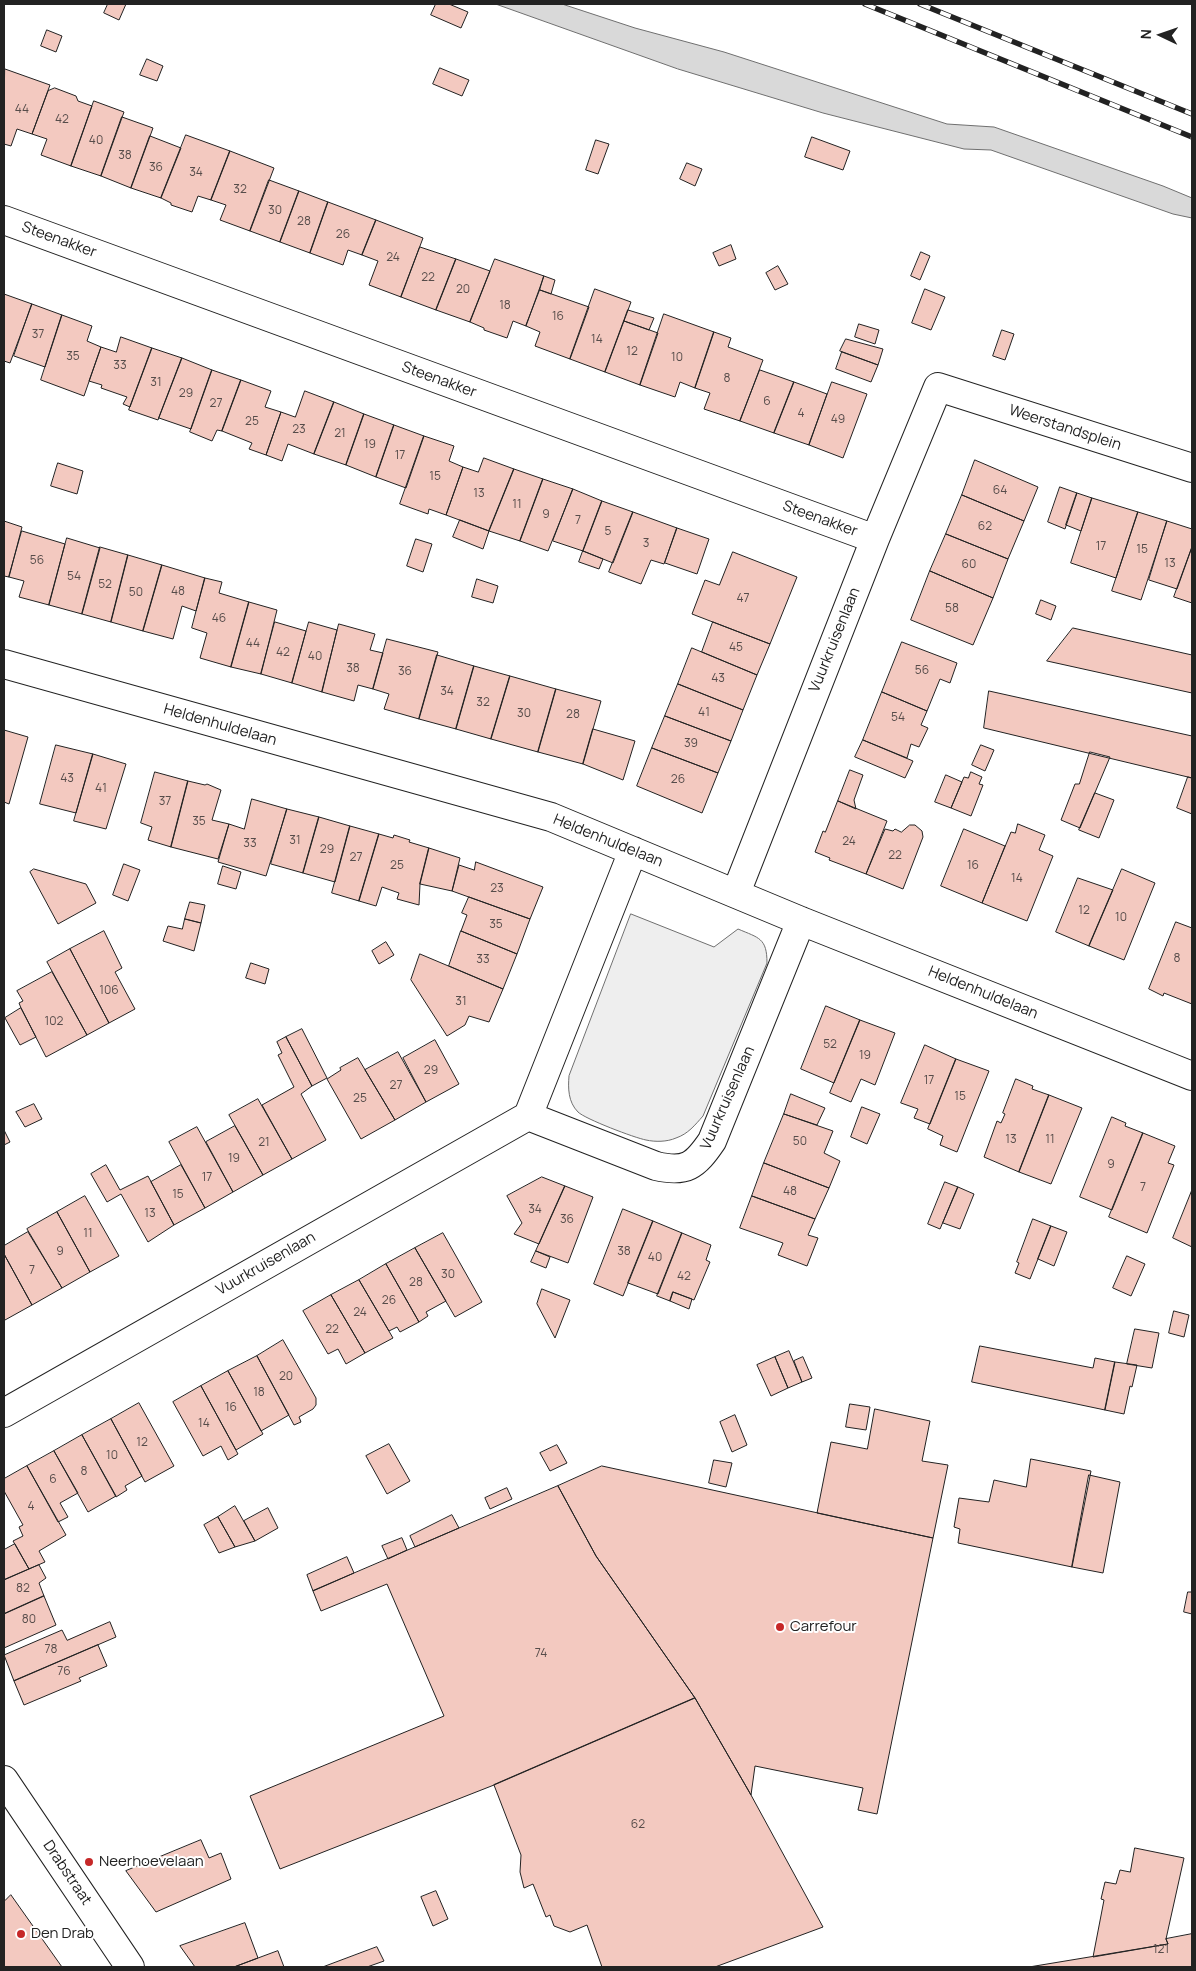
<!DOCTYPE html>
<style>
body{margin:0}
#map{position:relative;width:1196px;height:1971px;overflow:hidden;background:#fff;font-family:Manrope,sans-serif}
canvas{display:block}
.frame{position:absolute;inset:0;border:5px solid #222;pointer-events:none}
.north{position:absolute;left:1136px;top:10px;width:50px;height:50px;-webkit-text-stroke:4px #fff;paint-order:stroke;rotate:273deg;font-size:14px;font-weight:700;line-height:20px;text-align:center;color:#222}
.north::after{content:'';display:block;margin:auto;width:18px;height:22px;background:#222;clip-path:polygon(50% 0,100% 100%,50% 72%,0 100%)}
</style>
<div id="map">
<canvas width="1196" height="1971"></canvas>
<div class="frame"></div>
<div class="north">N</div>
</div>
<script>
const g = document.querySelector('canvas').getContext('2d');
g.lineJoin = 'round';
function fill(path, color) {
  g.fillStyle = color;
  g.fill(path, 'evenodd');
}
function trace(path, color, width, dash) {
  g.strokeStyle = color;
  g.lineWidth = width;
  g.lineCap = dash ? 'butt' : 'round';
  g.setLineDash(dash || []);
  g.stroke(path);
}
function write(font, color, halo, rows, align = 'center') {
  g.font = font + ' Manrope,sans-serif';
  g.lineWidth = 4;
  g.setLineDash([]);
  g.textBaseline = 'middle';
  g.strokeStyle = halo;
  g.fillStyle = color;
  for (const [text, x, y, turn = 0] of rows) {
    g.save();
    g.translate(x, y);
    g.rotate((+turn || 0) * Math.PI / 180);
    g.textAlign = isNaN(turn) ? turn : align;
    if (halo) g.strokeText(text, 0, 0);
    g.fillText(text, 0, 0);
    g.restore();
  }
}
const green = new Path2D(`
 M631,914L714,947L738,929C759,938 767,938 767,963L703,1116C695,1125 688,1134 676,1138C667,1142 655,1142 646,1140C635,1138 585,1119 578,1112C568,1102 568,1088 569,1076Z`);
fill(green, '#eee');
trace(green, '#6f6f6f', 1);
const water = new Path2D(`
 M496,4H562L635,28L724,52L947,124L994,127L1163,186L1192,198V218L1173,214L991,150L964,149L823,113L678,69Z`);
fill(water, '#d9d9d9');
trace(water, '#6f6f6f', 1);
const building = new Path2D(`
 M108,4H126L119,20L104,13Z
 M436,4H449L468,12L461,28L431,15Z
 M47,30L62,36L56,52L41,46Z
 M147,59L163,66L157,81L140,75Z
 M440,68L469,80L462,96L433,84Z
 M5,69L50,85L32,134L17,129L11,146L4,144Z
 M55,88L76,96L78,101L92,106L71,166L41,155L47,139L32,134L48,91Z
 M94,101L124,112L101,176L71,166Z
 M122,117L153,128L131,188L101,176Z
 M186,135L230,151L211,200L198,196L192,212L171,205V203L161,198Z
 M150,136L181,148L161,198L131,188Z
 M812,137L850,151L843,170L805,157Z
 M596,140L609,144L598,174L586,170Z
 M230,151L274,168L250,231L220,220L226,205L211,200Z
 M687,163L702,169L695,186L680,179Z
 M269,180L299,191L280,242L250,231Z
 M299,191L328,202L310,253L280,242Z
 M328,202L376,220L362,255L348,250L343,265L310,253Z
 M376,220L423,238L401,297L369,285L378,261L362,255Z
 M731,245L736,259L719,266L713,253Z
 M420,247L456,259L436,310L401,297Z
 M921,252L930,256L920,280L911,276Z
 M456,259L490,271L470,322L436,310Z
 M495,259L544,276L526,326L513,321L507,338L484,330V328L470,322Z
 M778,266L788,284L775,290L766,273Z
 M544,276L555,280L551,294L540,290Z
 M595,289L631,302L605,372L570,359Z
 M925,289L945,297L931,330L912,323Z
 M540,290L589,307L570,359L535,346L540,332L526,326Z
 M4,294L32,304L10,363L4,361Z
 M32,304L62,315L45,367L14,356Z
 M628,310L654,318L649,330L624,321Z
 M664,314L714,332L695,388L680,382L675,397L640,385Z
 M62,315L92,326L87,341L101,347L84,396L41,380Z
 M624,321L658,333L640,385L605,372Z
 M859,324L879,330L875,344L855,337Z
 M1002,330L1014,334L1005,360L993,356Z
 M714,332L731,338L728,347L763,360L740,421L704,409L710,393L695,388Z
 M121,337L152,348L130,407L123,404L127,397L101,388L102,385L89,381L101,347L116,352Z
 M846,339L883,349L878,365L840,351Z
 M152,348L182,358L158,420L129,410Z
 M842,352L878,365L871,382L836,369Z
 M182,358L212,370L191,429L159,418Z
 M212,370L241,380L222,431L217,430L212,441L190,432Z
 M760,370L794,382L774,433L740,421Z
 M241,380L271,391L265,407L281,412L266,455L249,449L252,443L222,431Z
 M794,382L827,394L809,445L774,433Z
 M832,382L867,394L843,458L809,445Z
 M305,391L334,402L314,454L288,444L282,461L266,455L281,412L295,417Z
 M334,402L364,414L346,465L314,454Z
 M364,414L394,425L376,477L346,465Z
 M394,425L424,436L406,488L376,477Z
 M424,436L454,446L449,461L463,467L446,515L429,509L428,514L400,504Z
 M484,458L514,469L489,531L446,515L463,467L478,472Z
 M975,460L1038,487L1024,521L962,495Z
 M58,463L83,471L77,494L51,486Z
 M514,469L543,479L520,541L489,531Z
 M543,479L573,489L548,551L520,541Z
 M1060,487L1077,493L1065,529L1048,522Z
 M573,489L602,501L583,551L553,541Z
 M1077,493L1092,498L1081,531L1066,525Z
 M962,495L1024,521L1008,559L946,534Z
 M1092,498L1138,512L1116,578L1071,563Z
 M602,501L633,512L613,563L583,551Z
 M633,512L677,528L664,564L651,560L641,584L609,572Z
 M1138,512L1167,521L1141,600L1112,591Z
 M460,520L489,531L483,549L453,537Z
 M4,521L22,527L9,577L4,576Z
 M1167,521L1192,529V547L1177,589L1149,580Z
 M677,528L709,539L697,574L665,563Z
 M22,531L65,544L49,605L19,597L24,581L9,577Z
 M946,534L1008,559L993,598L930,571Z
 M67,538L100,548L82,614L49,605Z
 M416,539L432,544L423,572L407,566Z
 M100,547L128,555L111,622L82,614Z
 M1192,547V603L1174,597Z
 M583,551L603,559L599,569L579,562Z
 M733,552L797,577L770,644L692,614L705,580L719,585Z
 M128,555L162,565L143,631L111,622Z
 M162,565L205,578L196,611L182,606L173,639L143,631Z
 M930,571L993,598L973,645L911,620Z
 M205,578L222,582L219,593L249,602L231,667L200,658L207,633L192,628Z
 M477,579L498,586L493,603L472,597Z
 M1041,600L1056,606L1051,620L1036,614Z
 M249,602L277,610L261,674L231,667Z
 M275,622L306,631L292,683L261,674Z
 M309,622L337,630L322,692L292,683Z
 M713,622L770,644L757,675L702,652Z
 M339,624L375,634L370,650L383,653L373,689L358,685L354,701L322,692Z
 M1073,628L1192,655V693L1047,661Z
 M387,639L438,652L419,719L384,709L389,694L373,689Z
 M902,642L957,663L950,683L940,679L927,711L882,692Z
 M692,648L757,675L743,710L678,684Z
 M437,655L474,666L456,729L419,719Z
 M474,666L510,676L491,739L456,729Z
 M510,676L556,689L538,752L491,739Z
 M678,684L743,710L731,741L665,716Z
 M556,689L601,701L583,764L538,752Z
 M989,691L1192,736V778L984,728Z
 M882,692L927,711L921,725L928,728L919,747L911,744L907,758L863,740Z
 M665,716L731,741L718,773L652,748Z
 M593,729L635,741L623,780L583,764Z
 M4,730L28,737L9,804L4,802Z
 M863,740L913,761L905,778L855,757Z
 M56,745L93,754L76,813L40,804Z
 M981,745L994,750L985,771L972,765Z
 M652,748L718,773L702,813L637,786Z
 M1090,752L1110,757L1080,828L1061,820L1075,784H1079Z
 M93,754L126,764L106,829L74,821Z
 M850,770L863,775L854,800L856,809L838,801Z
 M155,772L188,781L171,847L148,840L152,827L141,823Z
 M971,772L982,777L979,784L983,785L971,816L951,808L964,777L968,778Z
 M946,775L962,782L951,808L935,802Z
 M1188,777L1192,778V814L1177,808Z
 M188,781L205,785L207,784L221,790L212,820L229,824L218,859L171,847Z
 M1095,793L1114,800L1099,838L1079,830Z
 M252,799L287,809L266,876L218,862L229,824L244,829Z
 M838,801L887,821L866,874L829,860L830,858L815,852L823,831L825,832Z
 M287,809L319,817L303,873L271,864Z
 M319,817L350,826L335,882L303,873Z
 M1018,824L1045,835L1039,850L1053,856L1027,921L982,903L1011,832L1015,833Z
 M910,825H915L922,831L923,837L903,889L866,874L885,829L893,831L895,829L901,832Z
 M350,826L379,834L359,901L332,893Z
 M964,829L1005,846L982,903L941,886Z
 M379,834L393,838L394,835L410,840L409,842L429,848L420,884L419,905L397,899L399,893L382,887L376,906L359,901Z
 M429,848L460,858L452,891L420,884Z
 M476,862L543,887L530,919L452,891L459,865L474,870Z
 M124,864L140,870L128,901L113,895Z
 M223,866L241,872L236,889L218,884Z
 M34,869L86,884L96,903L58,924L30,872Z
 M1122,869L1155,883L1124,960L1089,946Z
 M1078,878L1113,890L1089,946L1056,932Z
 M469,897L530,919L517,954L461,931L467,915L462,913Z
 M190,902L205,905L201,923L185,919Z
 M185,919L201,923L194,951L163,941L168,926L182,929Z
 M1176,922L1192,928V1004L1164,993L1163,996L1149,989Z
 M104,931L122,968L115,972L135,1009L109,1023L70,949Z
 M461,931L517,954L503,989L449,966Z
 M386,942L394,955L379,964L372,951Z
 M70,949L109,1023L87,1035L47,962Z
 M420,954L503,989L489,1022L469,1016L465,1025L447,1036L411,980Z
 M251,963L269,969L265,984L246,978Z
 M52,972L87,1035L46,1057L21,1008L19,1003L23,1001L17,991Z
 M826,1006L860,1020L834,1083L801,1069Z
 M21,1008L36,1037L20,1045L5,1018Z
 M860,1020L895,1033L875,1085L861,1079L851,1102L830,1093Z
 M302,1029L327,1078L312,1086L286,1037Z
 M286,1037L312,1086L301,1094L326,1140L292,1159L262,1105L294,1087L278,1055L282,1053L277,1042Z
 M435,1040L459,1084L426,1102L403,1058Z
 M925,1045L956,1059L930,1124L914,1118L918,1109L901,1103Z
 M398,1052L426,1102L395,1120L365,1070Z
 M358,1058L395,1120L361,1139L327,1079L341,1070L340,1068Z
 M956,1059L989,1071L957,1152L940,1145L943,1136L928,1129Z
 M1016,1079L1033,1086L1032,1089L1049,1095L1019,1172L984,1157L997,1121L1001,1123L1005,1114L1003,1113Z
 M791,1094L825,1108L817,1125L784,1114Z
 M1049,1095L1082,1108L1051,1184L1019,1172Z
 M258,1099L292,1159L263,1175L229,1115Z
 M34,1104L42,1119L25,1127L16,1112Z
 M862,1107L880,1114L867,1144L851,1137Z
 M784,1114L833,1131L824,1153L840,1161L829,1188L764,1163Z
 M1112,1117L1126,1123L1125,1126L1143,1133L1112,1210L1080,1197Z
 M235,1126L263,1175L233,1192L206,1142Z
 M197,1127L233,1192L205,1208L169,1142Z
 M4,1130L10,1142L4,1145Z
 M1143,1133L1175,1146L1168,1163L1174,1165L1147,1233L1109,1217Z
 M764,1163L829,1188L815,1219L752,1196Z
 M106,1165L120,1190L148,1176L174,1225L148,1242L121,1194L107,1202L91,1174Z
 M181,1165L205,1208L174,1225L151,1182Z
 M542,1177L565,1186L539,1244L514,1234L522,1223L507,1196Z
 M945,1182L958,1187L940,1229L928,1224Z
 M565,1186L593,1197L568,1263L536,1251Z
 M958,1187L974,1194L960,1229L943,1223Z
 M1192,1190V1247L1173,1238Z
 M85,1196L119,1256L90,1272L57,1212Z
 M752,1196L815,1219L808,1235L818,1238L807,1266L778,1255L783,1243L740,1228Z
 M623,1209L653,1221L623,1296L594,1284Z
 M57,1212L90,1272L62,1288L27,1229Z
 M1033,1219L1051,1226L1030,1279L1015,1273L1019,1263L1017,1262Z
 M653,1221L682,1233L658,1294L628,1283Z
 M1051,1226L1067,1232L1054,1266L1038,1259Z
 M28,1232L62,1288L32,1305L4,1254V1246Z
 M443,1233L482,1302L455,1317L415,1248Z
 M682,1233L711,1245L706,1260L710,1262L694,1300L673,1292L670,1301L657,1296Z
 M415,1248L446,1301L426,1312L428,1316L419,1322L386,1264Z
 M536,1251L550,1257L546,1268L531,1262Z
 M4,1254L32,1305L5,1320L4,1318Z
 M1127,1256L1145,1264L1131,1296L1113,1288Z
 M386,1264L419,1322L400,1332L397,1327L389,1331L359,1280Z
 M359,1280L393,1338L365,1353L331,1295Z
 M542,1289L570,1300L555,1338L537,1304Z
 M673,1292L692,1299L689,1309L670,1301Z
 M331,1295L365,1353L346,1364L338,1349L328,1354L303,1311Z
 M1174,1311L1189,1315L1184,1337L1169,1333Z
 M1135,1329L1159,1333L1152,1368L1127,1364Z
 M283,1340L316,1398V1405L313,1409L299,1417L301,1422L294,1425L257,1356Z
 M980,1346L1093,1368L1095,1358L1115,1362L1105,1410L972,1382Z
 M789,1351L802,1382L788,1388L775,1357Z
 M257,1356L289,1415L261,1431L228,1371Z
 M775,1357L788,1388L771,1396L757,1365Z
 M803,1357L812,1378L802,1382L794,1361Z
 M1115,1362L1137,1365L1132,1387L1130,1386L1124,1414L1105,1410Z
 M228,1371L263,1434L236,1450L201,1386Z
 M201,1386L238,1454L228,1460L221,1446L203,1456L173,1402Z
 M139,1403L174,1466L145,1482L111,1419Z
 M850,1404L870,1407L866,1430L846,1427Z
 M875,1409L930,1421L922,1461L948,1465L933,1538L817,1513L831,1442L867,1449Z
 M735,1415L747,1445L732,1452L720,1422Z
 M111,1419L142,1476L125,1486L127,1490L116,1497L82,1435Z
 M82,1435L116,1496L88,1512L54,1451Z
 M389,1444L410,1481L387,1494L366,1456Z
 M557,1445L567,1463L550,1471L540,1453Z
 M54,1451L78,1493L60,1503L68,1517L58,1522L27,1466Z
 M1031,1459L1091,1471L1072,1567L958,1543L960,1529L954,1527L959,1498L989,1502L994,1480L1026,1487Z
 M714,1460L732,1463L726,1487L709,1483Z
 M27,1466L66,1535L39,1551L45,1562L29,1569L13,1541L23,1536L19,1527L23,1525L4,1491V1479Z
 M602,1466L933,1538L877,1814L858,1810L863,1788L755,1766L751,1795L695,1698L596,1556L558,1486Z
 M1089,1475L1120,1482L1103,1573L1072,1567Z
 M558,1486L596,1556L695,1698L494,1785L280,1869L250,1796L444,1716L387,1584L321,1611L313,1591Z
 M507,1488L512,1499L490,1509L485,1498Z
 M235,1506L255,1541L235,1547L218,1517Z
 M268,1508L278,1528L255,1541L244,1521Z
 M452,1515L459,1528L415,1547L410,1536Z
 M218,1517L235,1547L219,1553L204,1525Z
 M402,1538L407,1550L388,1559L382,1546Z
 M15,1544L29,1569L4,1580V1550Z
 M347,1557L354,1573L313,1591L307,1575Z
 M39,1565L46,1578L39,1583L44,1596L4,1614V1580Z
 M1188,1592H1192V1614L1184,1612Z
 M44,1596L56,1625L4,1648V1614Z
 M110,1622L116,1637L14,1681L4,1655L62,1630L67,1640Z
 M98,1645L107,1666L79,1678L81,1681L24,1705L14,1681Z
 M695,1698L751,1795L823,1927L715,1967H602L587,1925L570,1932L554,1926L550,1915L546,1917L533,1884L524,1888L520,1872L521,1855L494,1785Z
 M201,1840L209,1858L221,1853L231,1879L156,1912L126,1871Z
 M1135,1848L1184,1858L1166,1939L1168,1944L1093,1957L1104,1900L1101,1899L1105,1882L1116,1884L1120,1870L1130,1872Z
 M436,1891L448,1919L433,1926L421,1897Z
 M11,1895L62,1967H4V1899L5,1900Z
 M245,1923L258,1958L234,1967H195L180,1946Z
 M1192,1934V1967H1029L1168,1944L1166,1939Z
 M377,1947L384,1961L367,1967H323Z
 M278,1951L284,1967H234L258,1958Z`);
fill(building, '#f3c9c0');
trace(building, '#222', 1);
const minor = new Path2D(`
 M4,220L875,539
 M4,664L551,817L801,921L1192,1076
 M736,893L875,539L938,387L1192,468
 M528,1116L656,1166C686,1173 695,1166 712,1141L801,921
 M4,1413L528,1116L633,851
 M4,1780L130,1967`);
trace(minor, '#222', 30);
trace(minor, '#fff', 28);
const rail = new Path2D(`
 M865,4L1192,137
 M920,4L1192,114`);
trace(rail, '#222', 5.5);
trace(rail, '#fff', 4, [11]);
for (const [x, y, r, color] of [
 [780,1627,5,"#c62828"],
 [89,1862,5,"#c62828"],
 [21,1934,5,"#c62828"]
]) {
  const dot = new Path2D();
  dot.arc(x, y, r, 0, 2 * Math.PI);
  g.fillStyle = color;
  g.fill(dot);
  trace(dot, '#fff', 2);
}
write('12px', '#564c4a', null, [
 ["44",22,110],
 ["42",62,120],
 ["40",96,141],
 ["38",125,156],
 ["36",156,168],
 ["34",196,173],
 ["32",240,190],
 ["30",275,211],
 ["28",304,222],
 ["26",343,235],
 ["24",393,258],
 ["22",428,278],
 ["20",463,290],
 ["18",505,306],
 ["16",558,317],
 ["37",38,335],
 ["14",597,340],
 ["12",632,352],
 ["35",73,357],
 ["10",677,358],
 ["33",120,366],
 ["8",727,379],
 ["31",156,383],
 ["29",186,394],
 ["6",767,402],
 ["27",216,404],
 ["4",801,414],
 ["49",838,420],
 ["25",252,422],
 ["23",299,430],
 ["21",340,434],
 ["19",370,445],
 ["17",400,456],
 ["15",435,477],
 ["64",1000,491],
 ["13",479,494],
 ["11",517,505],
 ["9",546,515],
 ["7",578,521],
 ["62",985,527],
 ["5",608,532],
 ["3",646,544],
 ["17",1101,547],
 ["15",1142,550],
 ["56",37,561],
 ["13",1170,564],
 ["60",969,565],
 ["54",74,577],
 ["52",105,585],
 ["48",178,592],
 ["50",136,593],
 ["47",743,599],
 ["58",952,609],
 ["46",219,619],
 ["44",253,644],
 ["45",736,648],
 ["42",283,653],
 ["40",315,657],
 ["38",353,669],
 ["56",922,671],
 ["36",405,672],
 ["43",718,679],
 ["34",447,692],
 ["32",483,703],
 ["41",704,713],
 ["30",524,714],
 ["28",573,715],
 ["54",898,718],
 ["39",691,744],
 ["43",67,779],
 ["26",678,780],
 ["41",101,789],
 ["37",165,802],
 ["35",199,822],
 ["31",295,841],
 ["24",849,842],
 ["33",250,844],
 ["29",327,850],
 ["22",895,856],
 ["27",356,858],
 ["25",397,866],
 ["16",973,866],
 ["14",1017,879],
 ["23",497,889],
 ["12",1084,911],
 ["10",1121,918],
 ["35",496,925],
 ["8",1177,959],
 ["33",483,960],
 ["106",109,991],
 ["31",461,1002],
 ["102",54,1022],
 ["52",830,1045],
 ["19",865,1056],
 ["29",431,1071],
 ["17",929,1081],
 ["27",396,1086],
 ["15",960,1097],
 ["25",360,1099],
 ["13",1011,1140],
 ["11",1050,1140],
 ["50",800,1142],
 ["21",264,1143],
 ["19",234,1159],
 ["9",1111,1165],
 ["17",207,1178],
 ["7",1143,1188],
 ["48",790,1192],
 ["15",178,1195],
 ["34",535,1210],
 ["13",150,1214],
 ["36",567,1220],
 ["11",88,1234],
 ["9",60,1252],
 ["38",624,1252],
 ["40",655,1258],
 ["7",32,1271],
 ["30",448,1275],
 ["42",684,1277],
 ["28",416,1283],
 ["26",389,1301],
 ["24",360,1313],
 ["22",332,1330],
 ["20",286,1377],
 ["18",259,1393],
 ["16",231,1408],
 ["14",204,1424],
 ["12",142,1443],
 ["10",112,1456],
 ["8",84,1472],
 ["6",53,1480],
 ["4",31,1507],
 ["82",23,1589],
 ["80",29,1620],
 ["78",51,1650],
 ["74",541,1654],
 ["76",64,1672],
 ["62",638,1825],
 ["121",1161,1950]
]);
write('15px', '#222', '#fff', [
 ["Steenakker",59,240,20],
 ["Steenakker",439,380,20],
 ["Weerstandsplein",1065,428,18],
 ["Steenakker",820,519,20],
 ["Vuurkruisenlaan",835,640,-68],
 ["Heldenhuldelaan",220,725,16],
 ["Heldenhuldelaan",608,841,22],
 ["Heldenhuldelaan",983,993,22],
 ["Vuurkruisenlaan",728,1098,-66],
 ["Vuurkruisenlaan",266,1264,-30],
 ["Drabstraat",67,1873,56]
]);
write('15px', '#222', '#fff', [
 ["Carrefour",790,1627],
 ["Neerhoevelaan",99,1862],
 ["Den Drab",31,1934]
], 'left');
</script>
